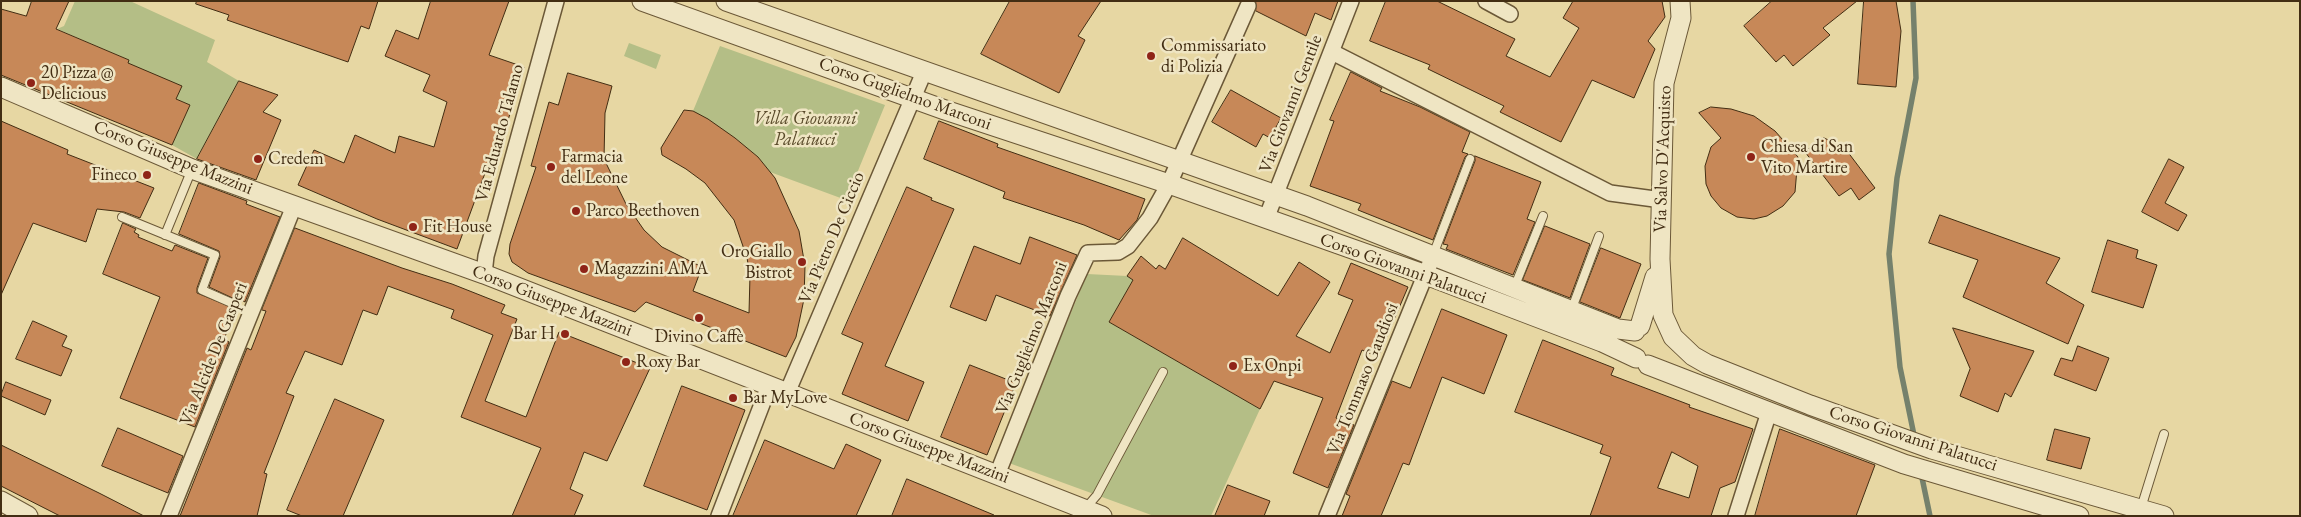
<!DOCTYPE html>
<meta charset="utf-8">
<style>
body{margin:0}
#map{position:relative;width:2301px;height:517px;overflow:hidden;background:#e7d7a3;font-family:"EB Garamond",serif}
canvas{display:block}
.frame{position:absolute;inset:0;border:2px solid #422d13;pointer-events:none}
</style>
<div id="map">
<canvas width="2301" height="517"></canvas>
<div class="frame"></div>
</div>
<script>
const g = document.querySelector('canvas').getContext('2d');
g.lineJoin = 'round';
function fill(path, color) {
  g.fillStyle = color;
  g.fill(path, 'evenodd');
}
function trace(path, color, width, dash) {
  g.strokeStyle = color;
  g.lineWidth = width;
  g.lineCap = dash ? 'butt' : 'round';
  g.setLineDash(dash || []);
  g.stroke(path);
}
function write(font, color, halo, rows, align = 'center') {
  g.font = font + ' "EB Garamond",serif';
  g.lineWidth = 5;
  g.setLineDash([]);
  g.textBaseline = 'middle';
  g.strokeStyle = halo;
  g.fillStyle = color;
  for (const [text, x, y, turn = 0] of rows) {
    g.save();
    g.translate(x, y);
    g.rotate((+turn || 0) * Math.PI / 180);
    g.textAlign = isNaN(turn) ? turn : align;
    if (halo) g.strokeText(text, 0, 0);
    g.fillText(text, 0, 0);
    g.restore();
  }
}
fill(new Path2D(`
 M75,1H130L215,40L207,62L239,81L197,159L172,145L190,105L176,99L181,86L122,77L129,60L57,29L64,26Z
 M629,43L661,55L656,69L624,56Z
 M720,46L885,105L846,200L770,172L758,157L735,138L693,111Z
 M1087,274L1127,276L1133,280L1109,322L1260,409L1211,516H1154L1009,463Z`), '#b4be86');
trace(new Path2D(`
 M1913,1L1916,78L1897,178L1889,254L1900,367L1915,440
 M1921,473L1930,516`), '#75816c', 5.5);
const building = new Path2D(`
 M32,1H69L56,29L129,60L128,63L182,86L176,99L190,105L172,145L1,75V9L26,16Z
 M197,1H378L369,29L361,26L348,62L227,20L229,15L196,4Z
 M431,1H509L489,55L524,67L500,147L495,146L457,249L377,219L298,185L314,150L344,163L355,135L395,153L399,136L434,147L447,102L423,91L430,75L385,56L396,30L418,39Z
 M1010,1H1101L1078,36L1085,40L1059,93L981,54Z
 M1256,1H1338L1331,20L1315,13L1306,36L1256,11Z
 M1386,1H1437L1515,39L1506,56L1550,77L1579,28L1563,18L1573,1H1662L1665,17L1648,41L1655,49L1634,98L1592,80L1561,142L1500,112L1504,106L1428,69L1430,65L1370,41Z
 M1772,1H1857L1823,28L1830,35L1793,66L1784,55L1776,62L1744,26Z
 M1864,1H1896L1901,31L1896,87L1858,84Z
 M1351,72L1382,88L1380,91L1420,107L1470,132L1462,152L1468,154L1465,157L1433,240L1358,210L1361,204L1310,186L1334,121L1330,120Z
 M568,73L612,86L605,113L604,159L626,204L644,230L662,247L702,267L693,291L749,313L750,275L747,258L734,220L705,183L686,169L662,155L661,148L684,110L693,111L708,119L735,138L758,157L775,178L799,231L805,266L804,299L796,337L786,357L646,302L635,312L528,273L512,262L509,254L510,244L536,167L531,166L549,102L558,105Z
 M239,81L278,95L263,112L281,120L256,180L197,159Z
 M1231,90L1281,118L1270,138L1263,134L1256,147L1212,122Z
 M1711,107L1731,109L1754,116L1775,131L1798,157L1795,192L1783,206L1767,216L1754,219L1737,217L1721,208L1711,196L1706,184L1705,166L1711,147L1721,138L1699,113Z
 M1,121L68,150L67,154L154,188L140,218L124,212L97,209L86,242L33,223L1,295Z
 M939,121L998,144L997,147L1145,199L1137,220L1119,240L1084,225L1003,198L1005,192L924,159Z
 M1824,138L1844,147L1875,188L1859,200L1851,188L1839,196L1805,152Z
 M1475,156L1541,182L1527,219L1535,222L1513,275L1446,249L1448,245L1443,244L1475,161Z
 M2169,159L2184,167L2165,203L2187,215L2178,231L2142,212Z
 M199,183L247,201L246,204L280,217L245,302L240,299L239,301L209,287L220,257L219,251L179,234Z
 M907,187L932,198L931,200L954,209L885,366L924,382L908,421L842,394L863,343L842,334Z
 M1940,215L2060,258L2046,283L2084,305L2068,344L1963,297L1978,260L1929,243Z
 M123,223L136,229L134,232L139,235L138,237L172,251L175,245L208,258L197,288V293L236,309L224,339L229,342L195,427L120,398L160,297L103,274Z
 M1545,226L1590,244L1570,298L1523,280Z
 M295,228L402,268L452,284L505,305L501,313L517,319L485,401L526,417L559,332L650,368L607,461L584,452L570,489L583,495L574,516H512L541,448L461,417L493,335L451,318L454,310L388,286L377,315L363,310L342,365L305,351L286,393L294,396L264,473L267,474L257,516H180L247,348L251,350L258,332L266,311L262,310Z
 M1030,237L1077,255L1050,316L996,295L986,321L950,307L974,246L1020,264Z
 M1183,238L1278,296L1299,262L1330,282L1296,336L1330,353L1353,300L1338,294L1351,263L1408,287L1378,357L1362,350L1336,418L1354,425L1328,488L1293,473L1323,398L1274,381L1260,409L1109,322L1133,280L1127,276L1141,256L1156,269L1159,265L1165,269Z
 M2108,240L2138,250L2136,258L2157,265L2143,308L2092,292Z
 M1601,248L1641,264L1620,318L1580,302Z
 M1442,309L1507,335L1484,394L1442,377L1409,465L1403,463L1381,516H1342L1350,496L1346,494L1392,381L1410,388Z
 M33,321L67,336L62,346L72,350L61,376L16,359Z
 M1953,328L2034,351L2011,397L2005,393L1998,412L1960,396L1970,369Z
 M1543,340L1614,368L1611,375L1690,405L1689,407L1753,429L1735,482L1720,488L1711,516H1590L1611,457L1600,453L1603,445L1515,412ZM1672,452L1698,466L1689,498L1658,488Z
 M2078,346L2109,358L2096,391L2054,375L2061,358L2072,361Z
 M970,365L1016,383L987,455L941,437Z
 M6,382L51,400L45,415L1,396Z
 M682,386L745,410L707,510L644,486Z
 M335,399L384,420L343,516H302L287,510Z
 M118,428L183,456L168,493L102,466Z
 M1780,429L1875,465L1856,516H1755Z
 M2055,429L2090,438L2081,469L2047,460Z
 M765,440L834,469L846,444L881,460L856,516H733Z
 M1,445L99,493L144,516H60L1,486Z
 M907,479L994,515V516H892Z
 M1228,485L1270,501L1264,516H1215Z`);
fill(building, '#c78858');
trace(building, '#422d13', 1);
const service = new Path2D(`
 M122,217L215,255L202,290L234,304
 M165,235L192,169
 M1433,255L1470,159
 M1514,288L1543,216
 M1571,311L1599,236
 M2141,508L2164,434
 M1085,509L1097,495L1163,372`);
const minor = new Path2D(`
 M1486,1L1510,14
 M1332,52L1610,193L1662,200
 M1266,219L1351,1
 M484,274L486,256L556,1
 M787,393L924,72
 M997,475L1068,296L1088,253L1118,252L1128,246L1150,218L1169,184L1248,6
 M169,516L294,206
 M719,516L769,386
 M1327,516L1433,256
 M1736,516L1769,412`);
const tertiary = new Path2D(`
 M642,1L945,110L1169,184L1426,275L1602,342L1636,358
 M726,1L1307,206L1618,329L1635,331
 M1680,1L1681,18L1664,83L1660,259L1663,315L1673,337L1693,356L1707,364L1810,405L1932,449L2164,516
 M1,87L192,169L484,274L1102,516
 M1640,326L1655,277
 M1648,365L1904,464L2079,516
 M1,501L28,516`);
trace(service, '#6b5837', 10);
trace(minor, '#6b5837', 18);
trace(tertiary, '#6b5837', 21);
trace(service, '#efe5c3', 8);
trace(minor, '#efe5c3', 15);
trace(tertiary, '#efe5c3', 19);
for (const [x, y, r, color] of [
 [1151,56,5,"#8f2418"],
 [31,83,5,"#8f2418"],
 [1751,157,5,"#8f2418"],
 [258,159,5,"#8f2418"],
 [551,167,5,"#8f2418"],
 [147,175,5,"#8f2418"],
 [576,211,5,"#8f2418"],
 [413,227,5,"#8f2418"],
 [802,262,5,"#8f2418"],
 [584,269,5,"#8f2418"],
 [699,318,5,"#8f2418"],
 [565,334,5,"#8f2418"],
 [626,362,5,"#8f2418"],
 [1233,366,5,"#8f2418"],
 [733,398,5,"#8f2418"]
]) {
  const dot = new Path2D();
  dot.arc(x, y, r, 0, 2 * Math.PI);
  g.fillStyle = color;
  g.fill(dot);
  trace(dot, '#efe5c3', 2);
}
write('18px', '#422d13', '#efe5c3', [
 ["Commissariato",1161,46],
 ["di Polizia",1161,67],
 ["20 Pizza @",41,73],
 ["Delicious",41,94],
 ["Chiesa di San",1761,147],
 ["Vito Martire",1761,168],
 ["Farmacia",561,157],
 ["del Leone",561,178],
 ["Credem",268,159],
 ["Fineco",137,175,"right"],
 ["Parco Beethoven",586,211],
 ["Fit House",423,227],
 ["OroGiallo",792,252,"right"],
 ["Bistrot",792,273,"right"],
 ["Magazzini AMA",594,269],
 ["Bar H",555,334,"right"],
 ["Divino Caffè",699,337,"center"],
 ["Roxy Bar",636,362],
 ["Ex Onpi",1243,366],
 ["Bar MyLove",743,398]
], 'left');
write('18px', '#422d13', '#efe5c3', [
 ["Corso Guglielmo Marconi",905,94,20],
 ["Via Giovanni Gentile",1291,104,-69],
 ["Via Eduardo Talamo",500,133,-75],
 ["Corso Giuseppe Mazzini",173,158,22],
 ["Via Salvo D'Acquisto",1663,159,-88],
 ["Via Pietro De Ciccio",832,238,-67],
 ["Corso Giovanni Palatucci",1403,269,20],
 ["Corso Giuseppe Mazzini",552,301,21],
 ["Via Guglielmo Marconi",1032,338,-68],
 ["Via Alcide De Gasperi",214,354,-68],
 ["Via Tommaso Gaudiosi",1363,379,-68],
 ["Corso Giovanni Palatucci",1913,439,18],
 ["Corso Giuseppe Mazzini",929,448,21]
]);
write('italic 18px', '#594a2a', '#efe5c3', [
 ["Villa Giovanni",805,119],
 ["Palatucci",805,140]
]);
</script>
